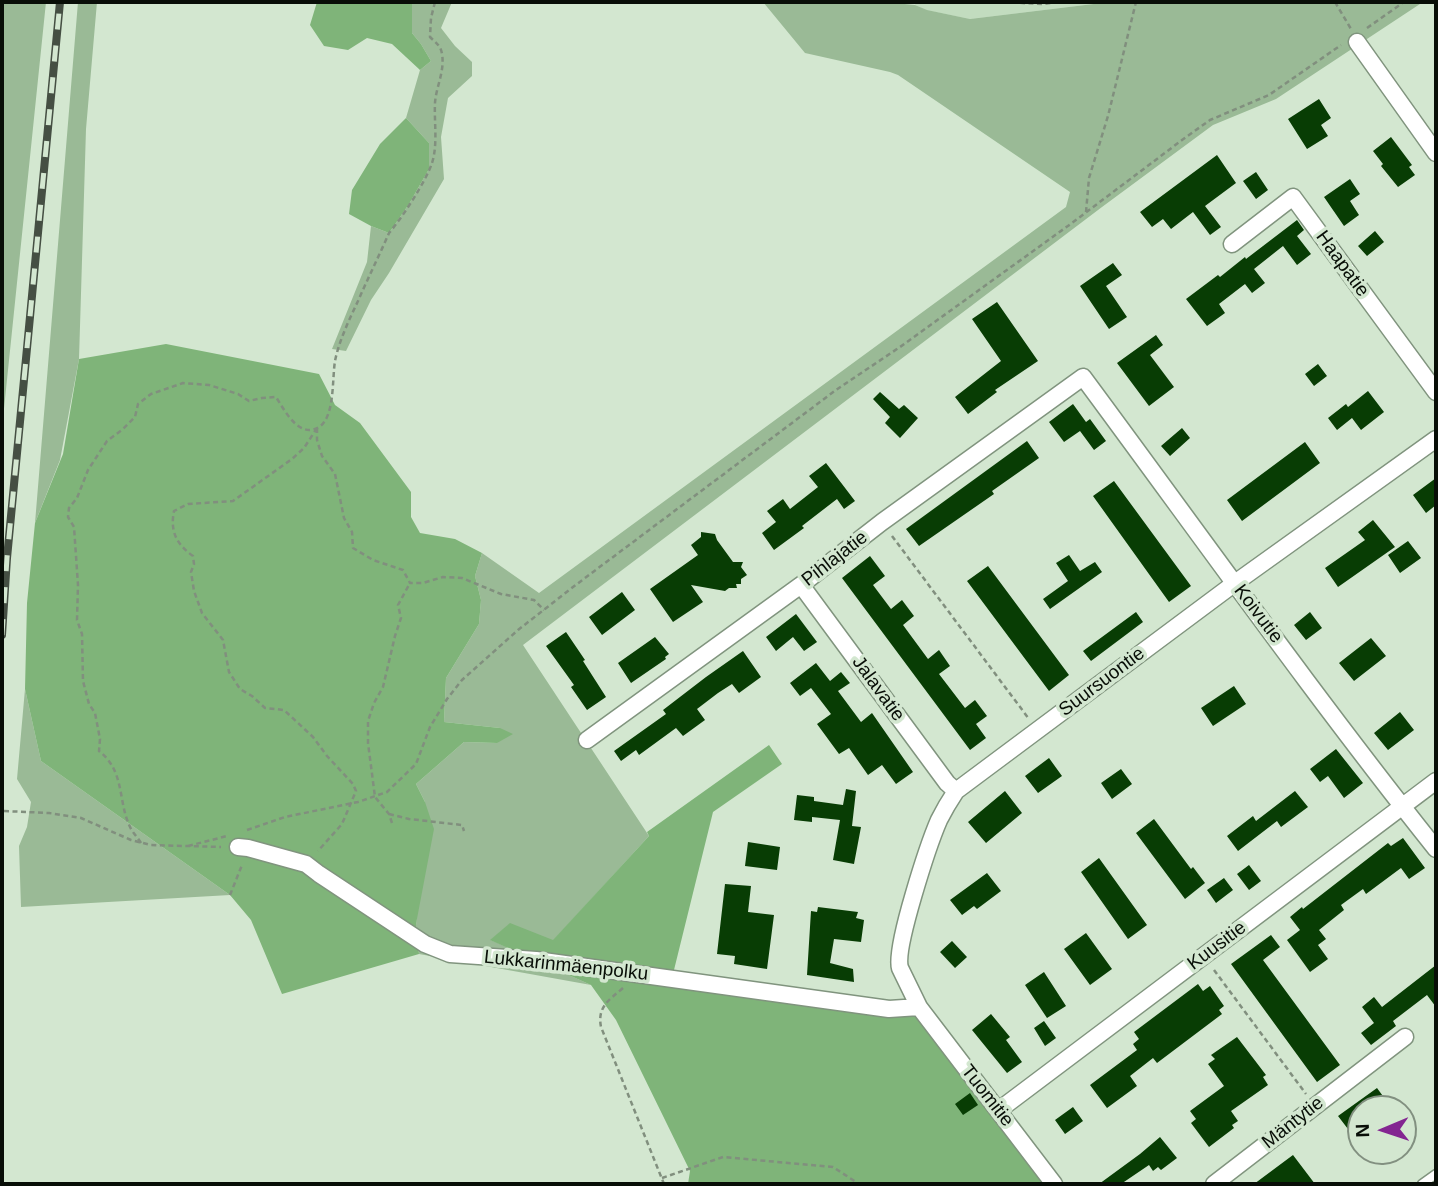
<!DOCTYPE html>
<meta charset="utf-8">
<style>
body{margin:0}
#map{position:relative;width:1438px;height:1186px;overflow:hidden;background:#d3e7d0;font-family:Arial,sans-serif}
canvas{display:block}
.frame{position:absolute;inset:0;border:4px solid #080e07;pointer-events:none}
.north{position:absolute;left:1347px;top:1095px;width:70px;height:70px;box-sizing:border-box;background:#d3e7d0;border:2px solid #829080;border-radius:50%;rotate:268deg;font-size:19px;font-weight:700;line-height:28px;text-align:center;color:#080e07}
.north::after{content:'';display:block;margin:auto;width:24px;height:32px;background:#832591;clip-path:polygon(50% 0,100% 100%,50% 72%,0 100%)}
</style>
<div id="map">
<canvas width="1438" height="1186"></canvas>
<div class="frame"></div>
<div class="north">N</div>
</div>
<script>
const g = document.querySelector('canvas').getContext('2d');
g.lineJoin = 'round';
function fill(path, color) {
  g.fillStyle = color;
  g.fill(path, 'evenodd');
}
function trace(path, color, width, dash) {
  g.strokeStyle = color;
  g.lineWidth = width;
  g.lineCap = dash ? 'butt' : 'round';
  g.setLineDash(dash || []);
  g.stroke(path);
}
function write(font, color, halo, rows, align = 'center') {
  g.font = font + ' Arial,sans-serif';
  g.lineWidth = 7;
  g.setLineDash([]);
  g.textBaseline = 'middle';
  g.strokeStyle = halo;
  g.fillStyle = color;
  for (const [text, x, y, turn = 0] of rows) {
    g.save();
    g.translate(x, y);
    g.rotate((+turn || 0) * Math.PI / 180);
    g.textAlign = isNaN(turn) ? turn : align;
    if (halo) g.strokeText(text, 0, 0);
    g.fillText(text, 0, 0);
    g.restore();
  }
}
fill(new Path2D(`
 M916,2H1110L970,19L926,10L915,5Z`), '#c2dcbf');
fill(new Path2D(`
 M2,2H46L2,428Z
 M78,2H97L86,129L79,359L60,460L35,523Z
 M412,2H452L441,28L455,46L472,62V76L448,98L441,137L444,179L389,273L371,300L346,351L332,349L367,262L371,226L389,233L409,204L429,169V143L406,118L420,70L431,61L421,44L412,33Z
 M763,2H884L915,5L927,10L970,19L1110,2H1423L1276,99L1213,125L1102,207L523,645L649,836L553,941L510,924L491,940L591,985L419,954L416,925L425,802L416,784L464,742L497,743L500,728L444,722L446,678L479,624L481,600L475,576L482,553L539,593L1066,207L1070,192L898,75L890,72L805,53Z
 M25,689L41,761L230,895L21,907L19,846L27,827L31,802L17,779Z`), '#9aba96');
fill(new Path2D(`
 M317,2H412V33L421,44L431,61L420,70L392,44L367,38L348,50L324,46L310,25Z
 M406,118L429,143V169L409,204L389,233L371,226L349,214L352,190L380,144Z
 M166,344L319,374L335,405L360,423L411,492V517L420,533L455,539L482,553L475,576L481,600L479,624L446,678L444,722L500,728L513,734L497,743L464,742L416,784L425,802L434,829L416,924L419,954L282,994L251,920L230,895L41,761L25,689L27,603L35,523L63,454L79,359Z
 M769,745L782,764L713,812L672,978L913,1009L1045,1184H688L690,1171L616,1020L591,985L490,940L510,923L553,940L649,836L647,832Z`), '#7fb479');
fill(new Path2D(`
 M1319,99L1331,118L1321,125L1328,136L1307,149L1288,119Z
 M1391,137L1412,165L1409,167L1415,175L1398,187L1381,166L1383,164L1373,151Z
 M1217,155L1236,183L1205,206L1221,227L1210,235L1193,212L1171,229L1163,219L1152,227L1140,212Z
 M1256,172L1268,190L1256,199L1243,181Z
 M1350,179L1360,194L1350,201L1359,215L1344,226L1324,197Z
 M1297,220L1304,230L1297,236L1311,254L1297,265L1283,246L1254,269L1265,283L1252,293L1245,284L1219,304L1225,313L1207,326L1186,299L1218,275L1220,277L1245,257L1246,259Z
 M1375,231L1384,242L1367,256L1358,246Z
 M1113,263L1122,275L1106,286L1127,317L1109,329L1080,286Z
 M997,302L1038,361L995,390L997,392L968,414L955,397L1001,361L972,319Z
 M1156,335L1163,345L1150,355L1174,387L1149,406L1117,363Z
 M1318,364L1327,376L1314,386L1305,374Z
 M1368,391L1384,412L1361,430L1352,418L1337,430L1328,418L1346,404L1348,407Z
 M880,392L899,409L904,405L918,418L900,438L885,423L890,417L873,399Z
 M1073,404L1086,422L1090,419L1106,441L1094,450L1080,431L1064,442L1049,422Z
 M1182,428L1190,438L1170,456L1161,446Z
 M1027,441L1039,458L992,491L994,494L919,546L906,529Z
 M1305,442L1320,463L1242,521L1227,500Z
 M826,463L855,501L844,509L837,499L802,526L804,528L774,550L762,533L776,522L767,511L783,499L790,509L818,487L809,476Z
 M1436,478V505L1426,513L1413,495Z
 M1114,481L1191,586L1169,602L1093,496Z
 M1373,520L1395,547L1338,587L1325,568L1365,540L1358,532Z
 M701,532L715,534L717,540L733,562H743L741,567L747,575L741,579V584H736L737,588H729L725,591L691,585L703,602L673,622L650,589L698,555L691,545L701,537Z
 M1408,541L1421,558L1400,573L1388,555Z
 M1069,555L1080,571L1095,562L1102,572L1050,609L1043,599L1068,581L1056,563Z
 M870,556L885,576L873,585L891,609L902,600L914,616L903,625L928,659L939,650L950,666L939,674L965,708L975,700L987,716L976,724L986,738L970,750L842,578Z
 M988,566L1069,675L1049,691L967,581Z
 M622,592L635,610L602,635L589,617Z
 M1136,612L1143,622L1091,661L1083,651Z
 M1310,612L1322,628L1306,640L1294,625Z
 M796,614L817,642L804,651L793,637L776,651L766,637Z
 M566,632L585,660L583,661L606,697L587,710L571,687L574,685L546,646Z
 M655,637L669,654L665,657L666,659L631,683L618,663Z
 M1371,638L1386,656L1354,681L1339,663Z
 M743,651L761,677L739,693L732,684L718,693L697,709L705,720L683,736L676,728L639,755L636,750L621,761L614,751L666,714L663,710L706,677Z
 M816,663L830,681L841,672L850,683L838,691L861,722L872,713L913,772L896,784L882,765L868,775L849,748L839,754L817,724L831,714L811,688L800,696L790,683Z
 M1234,686L1246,704L1213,726L1201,708Z
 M1400,712L1414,730L1388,750L1374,733Z
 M1336,749L1363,783L1344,798L1328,776L1320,782L1310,769Z
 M1049,758L1062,776L1038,793L1025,776Z
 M1121,769L1132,784L1112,799L1101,783Z
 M846,789L856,791L852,826L861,827L854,864L833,860L840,820L812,817V822L794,820L797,795L814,797V801L843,805Z
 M1005,791L1022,813L986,843L968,822Z
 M1295,791L1308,807L1281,827L1277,821L1238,851L1227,836L1253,816L1256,821Z
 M1154,819L1191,869L1193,867L1205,883L1185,899L1136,833Z
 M1403,838L1425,868L1409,879L1401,868L1366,894L1363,889L1341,905L1344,910L1319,930L1326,939L1318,945L1328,959L1310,972L1287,940L1300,930L1290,917L1302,907L1303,909L1388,843L1391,846Z
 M748,842L780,847L777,870L745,866Z
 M1099,858L1147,925L1128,939L1081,872Z
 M1249,865L1261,881L1249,890L1237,874Z
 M987,873L1001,891L977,909L974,906L962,915L950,900Z
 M1224,878L1233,890L1216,903L1207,890Z
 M725,884L751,886L748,912L774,915L767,969L734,964L735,956L717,954Z
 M818,907L858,912L856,918L864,920L861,942L834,939L830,963L853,969L854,982L807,975L811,911L817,912Z
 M1086,933L1112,969L1090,985L1064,949Z
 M1271,935L1280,947L1263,960L1340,1065L1317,1082L1231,964Z
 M952,941L967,957L955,968L940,952Z
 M1436,965V1007L1427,995L1393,1021L1396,1026L1371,1045L1361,1033L1374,1023L1362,1007L1374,997L1382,1007Z
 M1044,972L1066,1006L1047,1018L1025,985Z
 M1198,984L1203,991L1210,986L1224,1006L1219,1010L1222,1014L1157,1063L1153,1058L1130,1076L1137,1086L1107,1108L1090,1085L1137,1050L1133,1044L1139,1039L1134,1032Z
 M991,1014L1010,1037L1006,1040L1022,1062L1007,1073L972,1030Z
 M1044,1021L1056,1038L1045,1046L1034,1028Z
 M1237,1037L1266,1075L1263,1077L1268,1085L1231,1111L1238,1121L1232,1125L1234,1128L1209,1147L1191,1123L1196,1119L1190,1111L1224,1086L1208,1064L1215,1059L1211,1055Z
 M1377,1088L1388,1103L1381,1109H1361V1146L1338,1116Z
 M970,1093L978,1105L963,1115L955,1104Z
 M1073,1107L1083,1121L1065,1134L1055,1120Z
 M1160,1137L1177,1158L1161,1170L1158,1167L1153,1171L1149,1165L1121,1184H1099L1140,1154Z
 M1293,1155L1315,1184H1254Z`), '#083d04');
const lane = new Path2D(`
 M1422,1184L1436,1174`);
const street = new Path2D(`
 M1357,42L1436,153
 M1232,244L1293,197L1436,392
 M801,585L947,783L956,791
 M587,740L801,585L882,522L1083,377C1200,535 1314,696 1436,849
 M238,847L248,848L306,864L319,874L425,944L450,954L536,960L889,1009L919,1007
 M999,1110L1436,781
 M1054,1184L919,1007L900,968C894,948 929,843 939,820C944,810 950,800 956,791L1235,583L1436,439
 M1214,1184L1405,1037`);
trace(lane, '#80947e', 11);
trace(street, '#80947e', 19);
trace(new Path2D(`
 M941,2H979
 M1003,2L1042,4L1061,2
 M1335,2L1351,29
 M1367,28L1404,2
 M1086,212L1089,178L1108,116L1136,2
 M317,428L304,448L292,459L233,501L188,504L174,511C170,531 176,544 193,556L194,564L191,572L194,591L202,613L223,640L229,672L240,689L252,696L265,708L284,710L313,737L327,756L353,784L356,791L342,824L318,851
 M317,428V440L322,456L335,474L344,518L352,532L353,548L373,560L403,570L410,583H423L443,577L462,578L501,594L534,600L544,610
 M892,536L1029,719
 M4,811L49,813L81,818L131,840L151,845L221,847
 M389,814L409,819L462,825L464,831
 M392,823L389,814L375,797L368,743V721L374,703L383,687L395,636L401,618L398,605L410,583
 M247,830L285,817L358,802L387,792L416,764L430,727L447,699L462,680L518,630L573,587L836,390L900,347L1072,223L1182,140L1210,120L1269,95L1341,45
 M141,843C138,838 134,834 131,829C117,802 126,772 99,751L100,739L95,713L89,704L83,681L82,634L77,620L78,585L74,527L68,517L69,508L77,498L88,470L107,441L123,429L135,417L138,404L151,394L183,383L209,385L238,394L249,401L262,398L276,397C285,411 299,439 319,427C335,417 332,379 335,361C339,341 349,320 358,301C368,278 379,256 389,233C402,218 426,181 432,163C438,144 434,122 435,103C436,87 445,71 442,54C441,46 436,43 430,37L431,18L435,2
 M188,846L227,836
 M230,895L242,865
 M1214,970L1306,1094
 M623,988C609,1000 597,1007 601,1027L664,1184
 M662,1178L723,1157L833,1167L859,1184`), '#818f7e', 2.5, [5, 3.5]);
trace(lane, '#fff', 8);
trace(street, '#fff', 16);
const rail = new Path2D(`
 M2,635L7,558L60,2`);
trace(rail, '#454f43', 8);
trace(rail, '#d3e7d0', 5, [16]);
write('19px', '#080e07', '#d3e7d0', [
 ["Haapatie",1342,264,54],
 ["Pihlajatie",835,559,-38],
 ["Koivutie",1258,614,53],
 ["Suursuontie",1102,682,-37],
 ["Jalavatie",878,689,54],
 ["Kuusitie",1217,946,-37],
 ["Lukkarinmäenpolku",566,966,6],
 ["Tuomitie",987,1096,52],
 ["Mäntytie",1293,1123,-38]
]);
</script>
